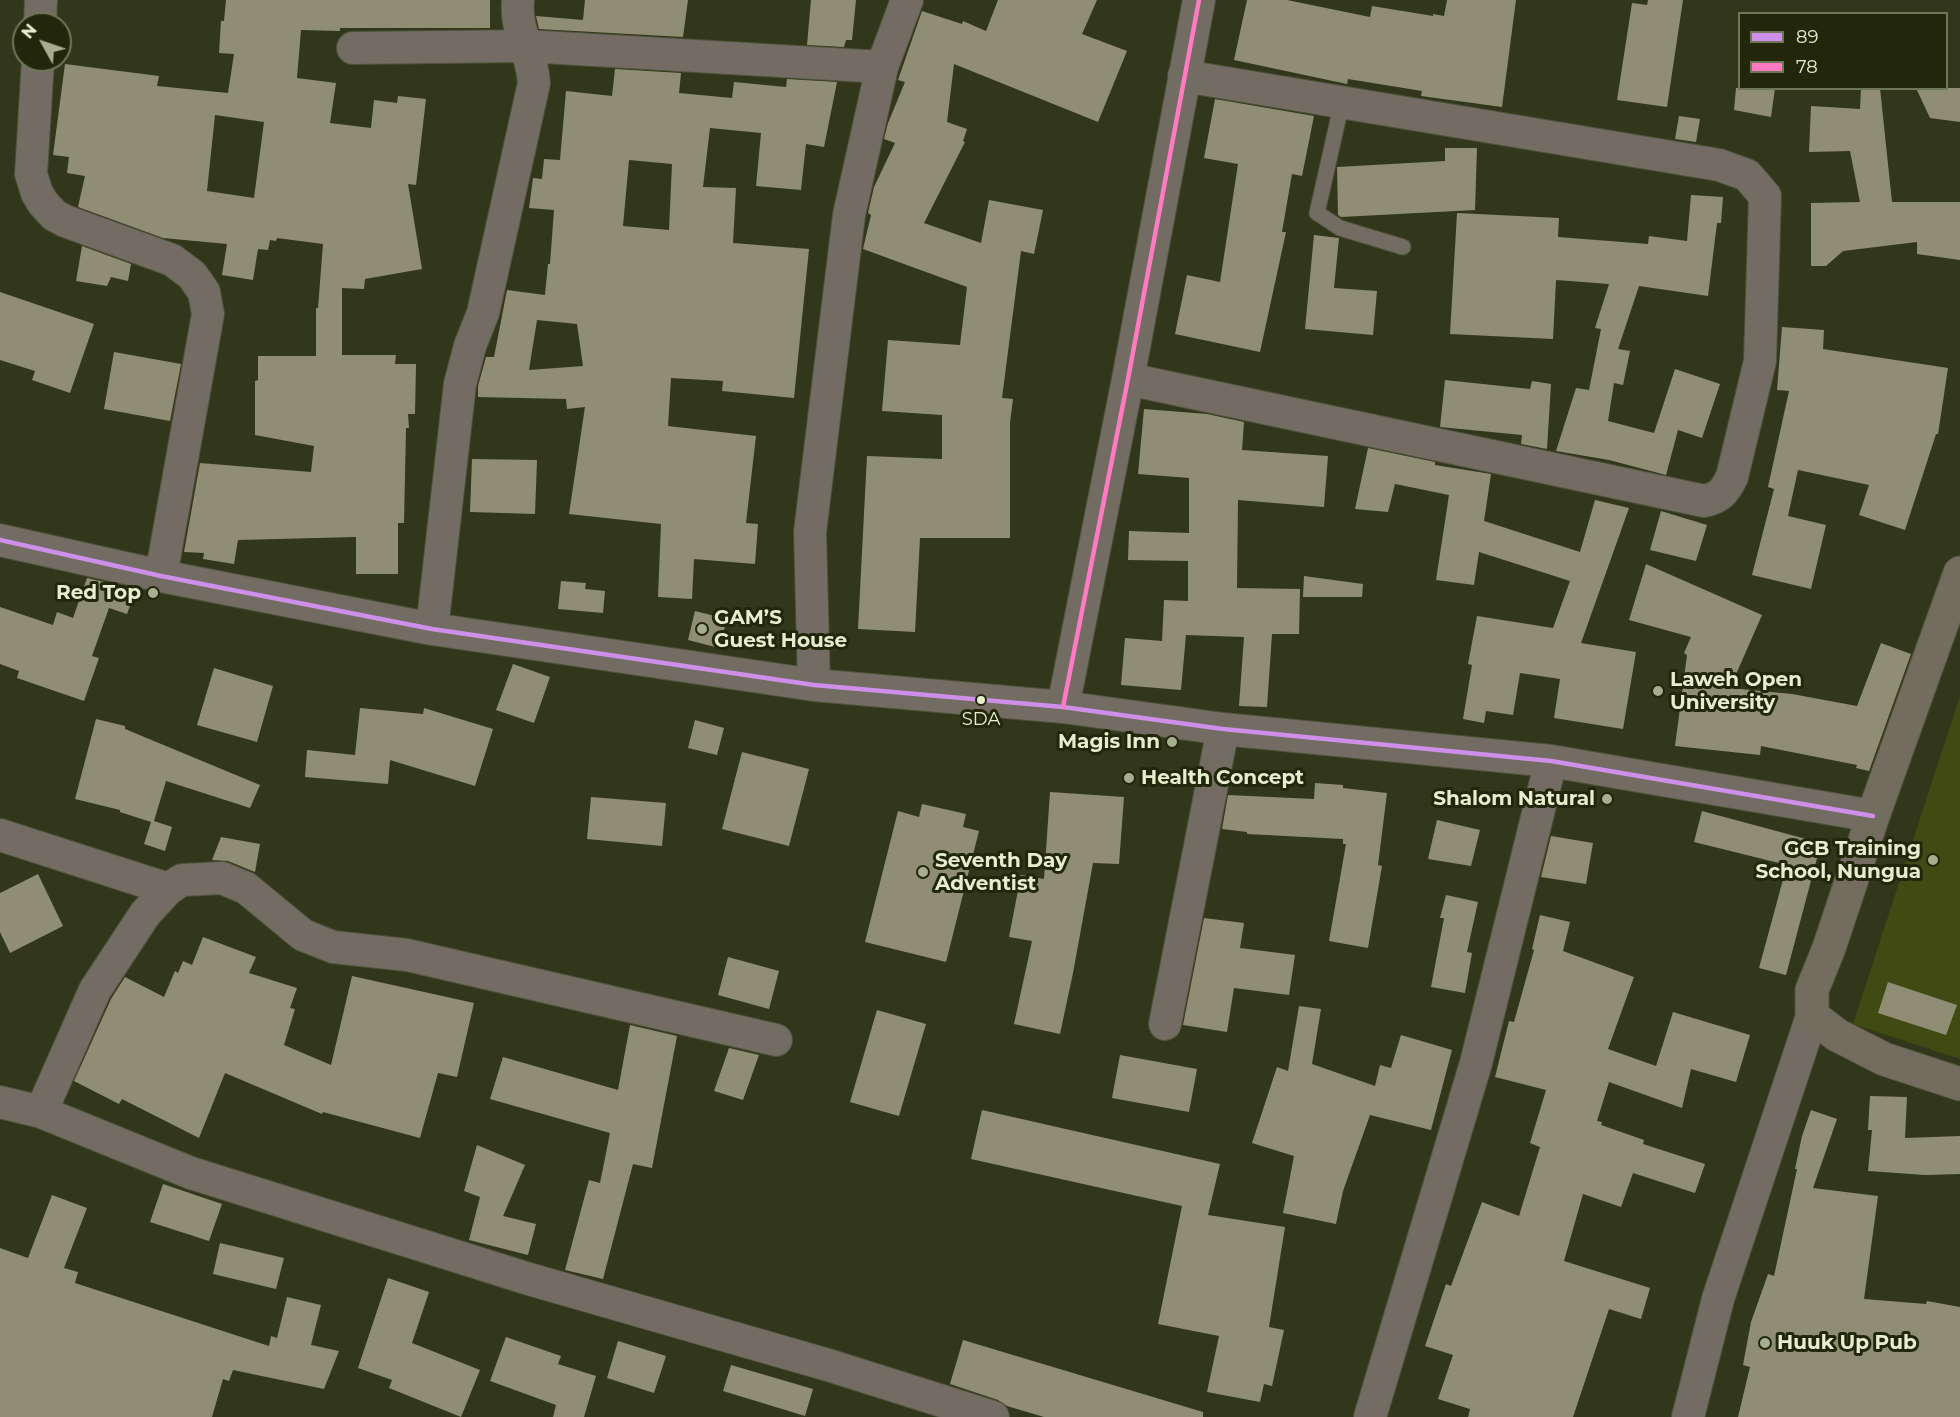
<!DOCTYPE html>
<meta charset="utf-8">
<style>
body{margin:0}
#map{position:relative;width:1960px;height:1417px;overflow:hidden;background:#32371b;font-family:Montserrat,sans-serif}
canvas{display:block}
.legend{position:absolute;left:1738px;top:12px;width:210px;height:78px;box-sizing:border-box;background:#22270b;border:2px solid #707758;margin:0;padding:8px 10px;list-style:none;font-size:18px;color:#e6eecc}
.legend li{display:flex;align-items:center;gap:12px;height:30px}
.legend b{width:30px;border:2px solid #707758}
.north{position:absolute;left:12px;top:12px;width:60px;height:60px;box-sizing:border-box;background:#22270b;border:2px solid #707758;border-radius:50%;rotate:310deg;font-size:16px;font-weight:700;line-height:24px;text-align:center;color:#e6eecc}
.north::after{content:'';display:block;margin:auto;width:21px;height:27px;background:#a7ae8e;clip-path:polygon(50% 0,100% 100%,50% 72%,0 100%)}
</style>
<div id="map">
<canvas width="1960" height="1417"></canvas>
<ul class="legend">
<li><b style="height:8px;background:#ce8fe9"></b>89</li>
<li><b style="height:8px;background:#fe7ac1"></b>78</li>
</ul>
<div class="north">N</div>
</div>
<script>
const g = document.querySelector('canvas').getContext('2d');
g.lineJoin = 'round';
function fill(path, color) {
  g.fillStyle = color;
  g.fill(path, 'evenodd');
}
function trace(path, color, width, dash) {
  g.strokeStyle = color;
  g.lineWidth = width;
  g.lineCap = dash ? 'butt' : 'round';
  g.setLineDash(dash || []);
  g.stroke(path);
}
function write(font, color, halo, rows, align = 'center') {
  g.font = font + ' Montserrat,sans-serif';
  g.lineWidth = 6;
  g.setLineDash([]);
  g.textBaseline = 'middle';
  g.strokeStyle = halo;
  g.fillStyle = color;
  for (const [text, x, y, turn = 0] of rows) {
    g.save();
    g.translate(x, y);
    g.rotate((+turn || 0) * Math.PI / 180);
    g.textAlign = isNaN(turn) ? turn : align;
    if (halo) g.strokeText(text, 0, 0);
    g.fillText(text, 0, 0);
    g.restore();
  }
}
fill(new Path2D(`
 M1960,696V1059L1853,1024Z`), '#414a13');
fill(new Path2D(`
 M226,0H490V28H340V31L301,30L297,78L336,83L330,123L371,128L374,100L397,103L398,96L426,99L416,185L408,184L422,269L365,279L364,289L342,288V355H396L395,364H416L415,414H408L409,428H406L404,523H398V574H356V537L238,540L234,564L203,559L204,553L184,552L200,463L311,472L314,446L255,435V381L258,380V356H316V308H318L323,244L277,238L276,241L270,240L268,250L258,249L253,280L222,275L227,244L163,238L78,207L85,176L67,173L69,157L53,155L65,64L159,76L157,86L228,93L234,54L219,53L221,21H224ZM215,115L264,122L254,198L207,191Z
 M585,0H688L683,37L539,29L536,16L583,20Z
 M811,0H856L852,40H846L844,47L807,45Z
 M998,0H1097L1082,34L1127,51L1098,122L954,64L947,122L967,129L963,141L965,142L924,223L981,243L989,200L1043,210L1034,254L1021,251L1002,398L1013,399L1010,423V538H920L915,632L858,629L867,456L942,459V415L882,411L888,340L960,345L967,287L863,249L871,215L868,213L874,187L895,143L884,139L888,123L905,82L898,80L922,11L962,24L963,21L986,31Z
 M1247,0H1287L1370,17L1372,6L1433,16V14L1444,16L1447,0H1516L1502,107L1421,96L1422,91L1348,79L1347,84L1234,60Z
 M1648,0H1683L1667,107L1617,100L1632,3L1647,5Z
 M615,69L681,73L679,93L732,98L734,82L786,87L787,79L837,82L824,147L806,144L801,190L756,186L761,133L710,128L703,187L736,188L733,243L809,249L794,398L722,391L723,381L671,378L668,426L756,436L746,523L758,524L755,564L694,559L692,599L658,597L661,524L569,514L585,407L567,409L566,399L478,397V386L486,357H494L507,290L545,295L548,264H550L554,210L529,208L533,178L542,179L544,159L560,160L566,91L612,96ZM629,160L672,164L669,230L623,226ZM537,320L577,324L583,366L529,370Z
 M1736,88H1775L1771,117L1734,110Z
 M1861,88H1880L1892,202H1960V260L1917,254V242L1843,251L1826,266H1811V203L1860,202L1850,151L1809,152L1811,106L1860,109Z
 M1916,88H1960V122L1930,118Z
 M1215,99L1314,116L1302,176L1292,174L1282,232H1286L1260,352L1175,334L1187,275L1220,282L1238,164L1204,158Z
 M1679,116L1700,119L1696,142L1675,139Z
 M1445,148H1477L1475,210L1341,217L1338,215L1337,167L1445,161Z
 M1691,195L1723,197L1721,223H1717L1708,296L1639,286L1618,349L1630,351L1623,385L1614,383L1608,421L1654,433L1675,369L1720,384L1702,438L1678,430L1666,475L1609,460L1556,451L1576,388L1589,390L1601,329L1595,328L1609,284L1556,280L1553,339L1450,334L1457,213L1559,218L1558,237L1648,244L1649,236L1687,241Z
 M1314,235L1339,238L1334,288L1377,291L1373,335L1305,329Z
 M82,246L131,264L128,281L111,277L107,286L76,281Z
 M0,292L94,324L70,393L32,380L35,371L0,360Z
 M1782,327L1824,330L1823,349L1948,368L1938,434H1936L1905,530L1859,515L1869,485L1798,470L1788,516L1826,525L1811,589L1752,575L1774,489L1768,487L1789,391L1777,390Z
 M114,352L181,364L170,421L104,409Z
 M1445,380L1530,389L1532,381L1551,384L1547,449L1521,444L1522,435L1440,427Z
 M1144,409L1207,414L1244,422L1242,450L1328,456L1324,507L1238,500L1237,588L1300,589L1299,634H1272L1267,707L1239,706L1244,637L1186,635L1181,690L1121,685L1125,638L1162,641L1164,600L1188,601V561L1128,560L1129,531L1189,533V478L1138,474Z
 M1368,448L1435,462V465L1491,474L1484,521L1580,552L1595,500L1629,508L1581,643L1636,652L1623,729L1554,718L1560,679L1520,673L1513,715L1486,711L1484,723L1463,719L1472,665L1468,664L1477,616L1553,628L1570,581L1479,552L1474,585L1436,580L1449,495L1395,484L1388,512L1355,509Z
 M472,459L537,460L535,514L470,512Z
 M1661,511L1707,525L1696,561L1650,550Z
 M1646,564L1762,615L1730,688L1792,694L1857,706L1881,643L1911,654L1869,771L1856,768L1857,765L1761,746L1760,755L1675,746L1687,655L1684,653L1691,637L1629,620Z
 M1304,576L1363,584L1362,597H1303Z
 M87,578L109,583L135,592L127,614L109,608L92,656L99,658L84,701L17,678L19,671L0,664V607L53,625L57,612L73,618Z
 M561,581L586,583L585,589L605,591L603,613L558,609Z
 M695,611L727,619L719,648L688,640Z
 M513,664L550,677L534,723L496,710Z
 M214,668L273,686L257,742L197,725Z
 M360,708L423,714L424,708L493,729L475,786L390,760L388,784L305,777L307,750L355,755Z
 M96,719L125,726V729L260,785L250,808L166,781L154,821L172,827L165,851L144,844L151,822L120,812V810L75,799Z
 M695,720L724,728L717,755L688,748Z
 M742,752L809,769L789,846L722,829Z
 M1315,783L1343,785V788L1387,793L1378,865L1382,866L1368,948L1329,941L1346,844H1343V839L1247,834V832L1222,829L1228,795L1314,799Z
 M1050,792L1124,797L1119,864L1093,863L1073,973L1060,1034L1014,1024L1032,941L1009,937L1021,875L1044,879Z
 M591,797L666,803L662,846L587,839Z
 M922,804L966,814L963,827L979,831L946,962L865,942L898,811L919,817Z
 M1702,811L1821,843L1786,975L1759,968L1787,865L1694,842Z
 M1437,820L1480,830L1471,866L1428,859Z
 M1551,836L1593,843L1586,884L1541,877Z
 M221,837L260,844L255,872L228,861L212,860Z
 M38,874L63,926L10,953L0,932V893Z
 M1446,895L1478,902L1467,952L1472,953L1465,993L1431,987L1444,918H1440Z
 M1540,915L1570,922L1563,951L1634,977L1608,1049L1656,1066L1673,1012L1750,1035L1736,1082L1691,1069L1682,1108L1609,1082L1597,1121L1602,1122L1601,1125L1644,1140L1643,1144L1705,1164L1695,1193L1633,1173L1621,1207L1583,1194L1564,1261L1650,1288L1641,1319L1609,1309L1573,1417H1468L1470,1409L1438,1399L1453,1355L1425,1346L1446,1284L1451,1286L1482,1202L1519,1216L1540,1147L1530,1143L1546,1090L1495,1077L1509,1021L1514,1022L1534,950L1532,949Z
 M1204,918L1244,923L1240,948L1295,955L1289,995L1234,988L1227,1032L1183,1025Z
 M203,937L256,957L249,973L297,988L290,1008L295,1009L284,1045L331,1065L352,976L474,1003L457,1077L438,1073L420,1138L323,1112L322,1114L225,1073L199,1138L122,1099L119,1104L74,1081L111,999L125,977L164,997L175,971L178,973L183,961L192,965Z
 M728,957L779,971L769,1009L718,995Z
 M1888,982L1957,1005L1946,1035L1878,1013Z
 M1299,1006L1321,1009L1312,1064L1375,1086L1380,1065L1391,1068L1401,1035L1452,1050L1431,1130L1370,1115L1343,1191L1336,1224L1283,1213L1294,1156L1252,1143L1277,1067L1288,1071Z
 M877,1010L926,1024L899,1116L850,1102Z
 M630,1025L677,1036L652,1168L633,1164L603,1279L565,1270L589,1180L600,1183L610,1133L490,1099L503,1057L618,1090Z
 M729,1048L759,1055L743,1100L714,1091Z
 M1120,1055L1197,1069L1189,1112L1112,1098Z
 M1870,1096L1907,1097L1905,1138L1960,1136V1174L1925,1175L1868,1171L1872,1130H1868Z
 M982,1110L1220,1164L1208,1215L1285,1227L1269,1327L1284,1330L1272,1386L1264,1384L1260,1402L1207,1392L1219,1336L1158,1324L1182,1206L971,1159Z
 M1811,1110L1837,1119L1813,1188L1878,1196L1864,1299L1926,1304L1927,1301L1960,1307V1417H1738L1750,1367L1743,1365L1751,1322L1768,1274L1774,1276L1797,1169H1795L1802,1136Z
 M477,1145L525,1165L503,1216L536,1224L528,1255L469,1240L480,1197L464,1191Z
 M163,1184L222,1204L209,1241L150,1222Z
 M52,1195L87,1208L64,1268L78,1272L75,1283L269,1346L271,1336L277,1338L287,1297L321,1305L311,1345L339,1351L324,1389L233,1370L229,1381L223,1379L212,1417H0V1248L28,1258Z
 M220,1243L284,1258L276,1289L213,1274Z
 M388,1278L429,1292L412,1343L480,1370L461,1417L389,1388L392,1380L358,1368Z
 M506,1337L561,1356L558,1364L596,1376L584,1417H553L556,1405L490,1381Z
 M963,1340L1203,1412V1417H1044L1007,1406L998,1400L950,1384Z
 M618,1341L666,1356L654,1393L607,1378Z
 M731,1365L813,1389L805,1416L723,1391Z`), '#8f8e74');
const lane = new Path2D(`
 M1342,102L1317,213L1340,228L1403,247`);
const street = new Path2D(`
 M40,24L41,0
 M353,48L526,46L882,67
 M38,60L31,174L37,193L43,203L54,215L65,221L172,260L192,275L204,292L208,314L161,576
 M1128,379L1704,501C1720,498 1725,491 1732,477L1760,361L1765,196L1747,175L1719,165L1184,76
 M0,540L161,576L432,629L814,685L1063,707L1223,729L1551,761L1873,816
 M432,629L460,384L470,346L483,313L534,83C532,51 515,32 518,0
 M814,685L810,532L849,215L882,67L907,0
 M1063,707L1128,379L1199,0
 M0,835L168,889
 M1165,1024L1223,729
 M0,1102L41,1112L191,1173L529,1279L828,1365L993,1417
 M41,1112L95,990L145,914L168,889L182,880L222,878L246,888L303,935L333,947L407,955L776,1040
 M1370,1417L1476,1063L1551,761
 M1688,1417L1718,1299L1812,1016`);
const secondary = new Path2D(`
 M1960,573L1873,816L1829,948L1812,990V1016L1837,1035L1884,1059L1960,1084`);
trace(lane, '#4d523a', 17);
trace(street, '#4d523a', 34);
trace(secondary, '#4d523a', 35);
trace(lane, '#736c62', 15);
trace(street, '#736c62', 32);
trace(secondary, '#736d5f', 33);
trace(new Path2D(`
 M0,540L161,576L432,629L814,685L1063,707L1223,729L1551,761L1873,816`), '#ce8fe9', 4.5);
trace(new Path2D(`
 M1063,707L1128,379L1199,0`), '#fe7ac1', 4.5);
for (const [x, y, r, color] of [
 [153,593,6,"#a7ae8e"],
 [702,629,6,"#a7ae8e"],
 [1658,691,6,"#a7ae8e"],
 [981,700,5,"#e6eecc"],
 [1172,742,6,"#a7ae8e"],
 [1129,778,6,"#a7ae8e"],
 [1607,799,6,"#a7ae8e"],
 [1933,860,6,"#a7ae8e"],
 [923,872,6,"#a7ae8e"],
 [1765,1343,6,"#a7ae8e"]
]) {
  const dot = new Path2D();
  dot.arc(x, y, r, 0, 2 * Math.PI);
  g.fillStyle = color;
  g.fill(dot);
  trace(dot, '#22270b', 2);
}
write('18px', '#e6eecc', '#22270b', [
 ["SDA",981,720]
]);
write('bold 20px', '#e6eecc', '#22270b', [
 ["Red Top",141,593,"right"],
 ["GAM’S",714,618],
 ["Guest House",714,641],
 ["Laweh Open",1670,680],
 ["University",1670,703],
 ["Magis Inn",1160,742,"right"],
 ["Health Concept",1141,778],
 ["Shalom Natural",1595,799,"right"],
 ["GCB Training",1921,849,"right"],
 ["School, Nungua",1921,872,"right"],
 ["Seventh Day",935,861],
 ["Adventist",935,884],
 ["Huuk Up Pub",1777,1343]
], 'left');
</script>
